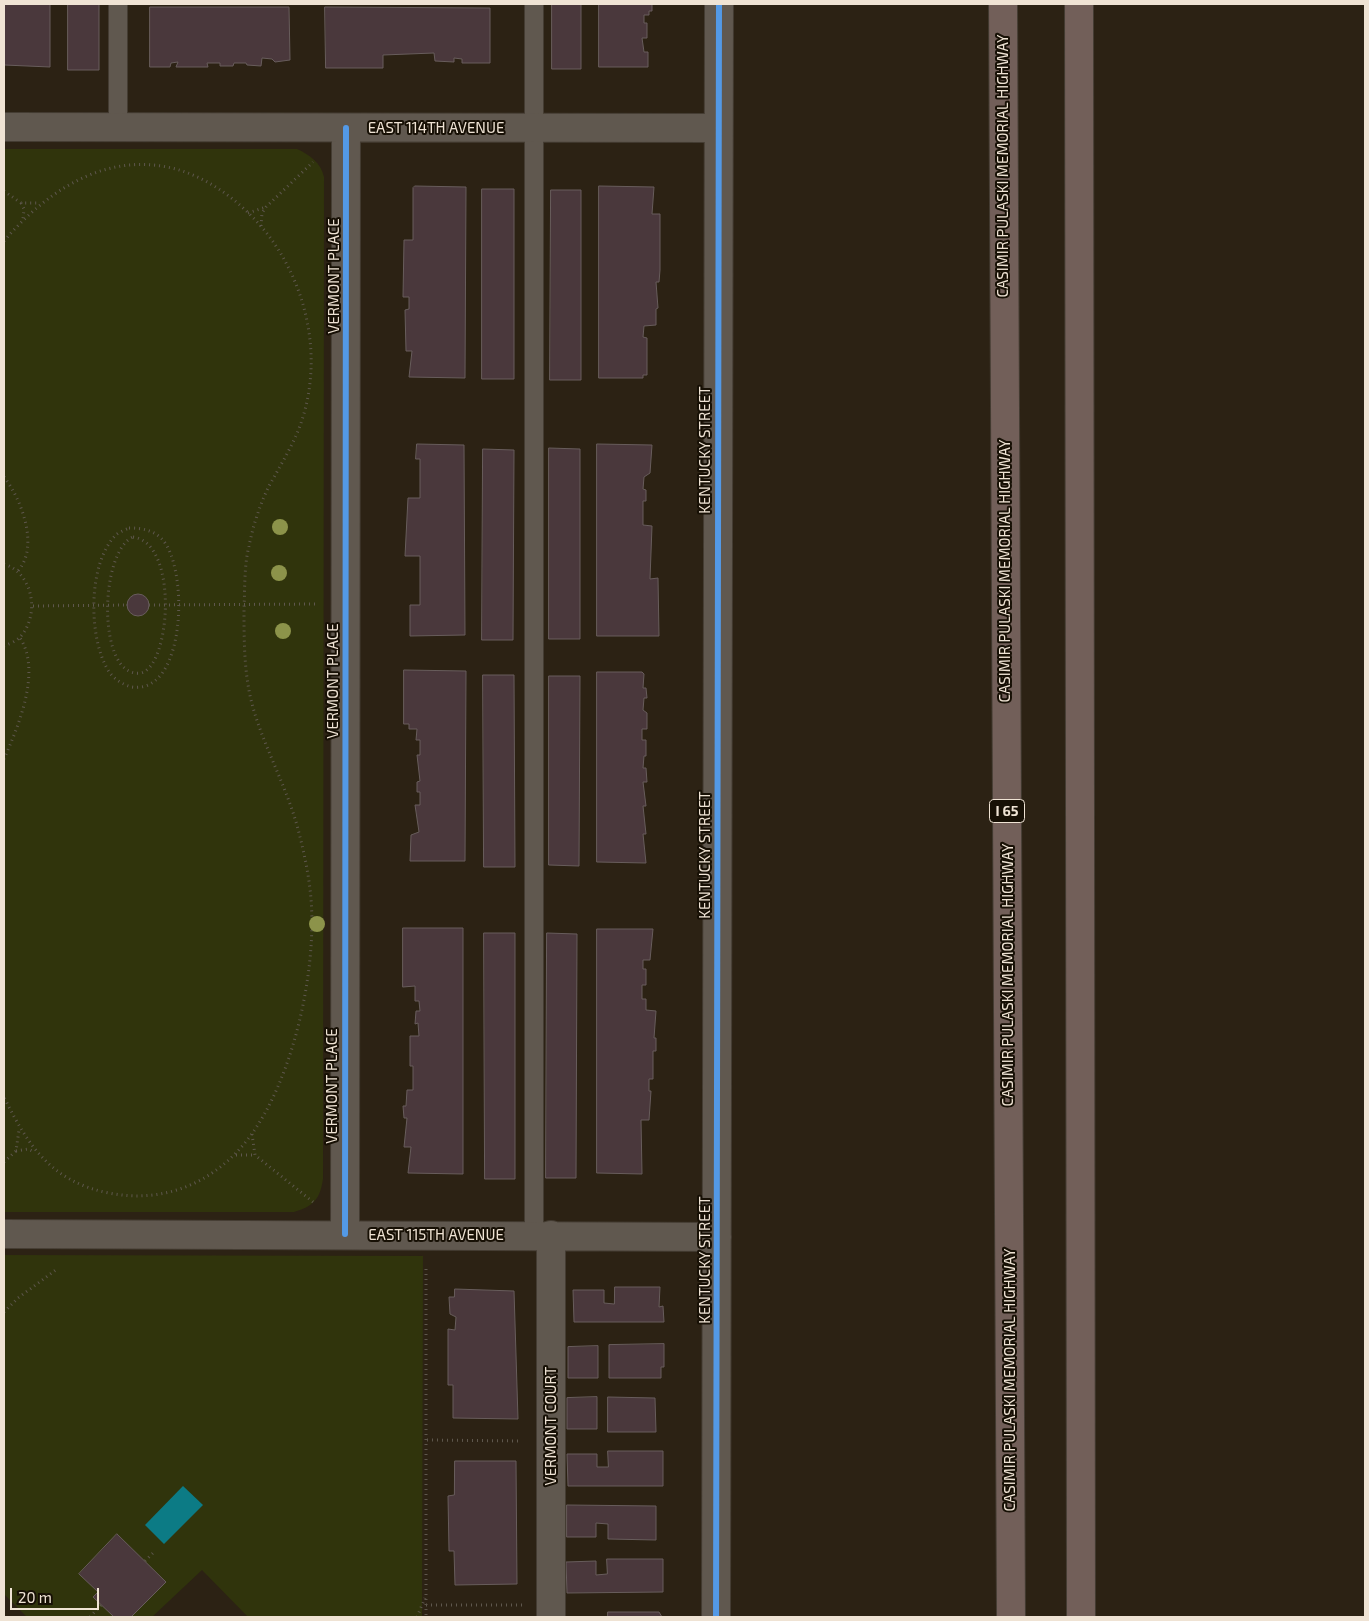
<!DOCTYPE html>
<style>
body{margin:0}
#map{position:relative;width:1369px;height:1621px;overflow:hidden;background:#2c2214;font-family:"Exo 2",sans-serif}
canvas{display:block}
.frame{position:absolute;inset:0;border:5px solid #efe3d4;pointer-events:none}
.scale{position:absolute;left:10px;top:1588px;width:89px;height:22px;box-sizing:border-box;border:2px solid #efe3d4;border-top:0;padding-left:6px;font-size:15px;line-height:18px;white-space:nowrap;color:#efe3d4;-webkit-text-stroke:4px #171005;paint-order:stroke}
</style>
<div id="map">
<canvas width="1369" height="1621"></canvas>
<div class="frame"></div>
<div class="scale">20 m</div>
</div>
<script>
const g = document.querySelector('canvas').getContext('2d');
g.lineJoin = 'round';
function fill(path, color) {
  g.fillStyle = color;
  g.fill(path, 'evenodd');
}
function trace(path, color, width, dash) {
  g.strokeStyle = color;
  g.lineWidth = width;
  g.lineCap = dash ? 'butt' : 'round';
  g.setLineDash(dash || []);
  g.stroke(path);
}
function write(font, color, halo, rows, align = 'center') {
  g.font = font + ' "Exo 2",sans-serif';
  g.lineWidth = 4;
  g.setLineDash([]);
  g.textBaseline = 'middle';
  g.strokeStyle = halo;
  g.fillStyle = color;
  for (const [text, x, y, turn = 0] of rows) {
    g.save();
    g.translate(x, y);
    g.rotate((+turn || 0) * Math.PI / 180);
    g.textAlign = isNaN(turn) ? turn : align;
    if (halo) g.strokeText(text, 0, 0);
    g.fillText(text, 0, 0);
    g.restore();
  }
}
fill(new Path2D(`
 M4,149H297C310,155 321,163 324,177L323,1179C320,1199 314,1206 294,1212H4Z
 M4,1255L423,1256L422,1617H248L202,1570L152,1617H131L165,1581L117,1534L79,1574L98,1592L93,1597L114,1617H27L4,1594Z`), '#30340c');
fill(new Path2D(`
 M183,1486L203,1505L164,1544L145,1525Z`), '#0c7b85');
const building = new Path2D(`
 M4,4H50V67L4,65Z
 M68,4H99V70H68Z
 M552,4H581V69H552Z
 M599,4H652V11H649V15H644V23H647V38H642L644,52H648V67H599Z
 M150,7H289L290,60L275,62L272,59L262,58L261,66L247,65L246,63H234L233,66H220V63H207L208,67H176L178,62L171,63L170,67H150Z
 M325,7L490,8V63H462V59L454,58V62L435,61L434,53L383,55V68H326Z
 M415,186L466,187L465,378L409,377L412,351H406L405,310L409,309V297H403L404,240H413V188Z
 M599,186L654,187L652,214H660V270L659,282H656L658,308L656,309V325L644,326L643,337L647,338V375H643V378H599Z
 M482,189H514V379H482Z
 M551,190H581V380H550Z
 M417,444L464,445L465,635L410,636V605H420V556H405L408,498H420V459H416Z
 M597,444L652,445L650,473L644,477L643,489L646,490V501H643V525L652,526L650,579L658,578L659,636H597Z
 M549,448L580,449V639H549Z
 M483,449L514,450L513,640H482Z
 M127 605a11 11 0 1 1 22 0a11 11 0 1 1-22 0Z
 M404,670L466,671L465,861H410L411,835L419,832L415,805H420V792H417V782L420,781L417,755H420V740H416L417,729H409V724H404Z
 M597,672H642L644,674L643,688H646L647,698H644L643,710L647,713V729H642V740H646V756H644L643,768H646L647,782H643L646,806H643L646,834H643L646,863L597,862Z
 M483,675H514L515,867H484Z
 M549,676H580L579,866L549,865Z
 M403,928H463V1174L408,1173L411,1147H404L407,1118H404L403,1106H406L407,1090H413V1066H410V1036H419L418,1023L415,1024L416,1011H420L419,1001H415V986L403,987Z
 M597,929H653L650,960H643V969H646V985H642V999H646V1010L656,1011L654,1038H656V1051H653V1079H649V1091H651L649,1120H641L642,1174L597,1173Z
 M484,933H515V1179H485Z
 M547,933L577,934L576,1178H546Z
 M615,1287H660L659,1307L663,1306L664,1322H574L573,1290H604V1303L614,1304Z
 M455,1289L514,1291L518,1419L453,1418V1385H448V1329L455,1330L456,1317L450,1314L449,1297H454Z
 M664,1344V1367H661V1378H609V1345Z
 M598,1346V1378H568V1347Z
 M597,1397V1429H567V1398Z
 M608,1397L655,1398L656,1432H608Z
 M608,1451H663V1486H568L567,1454H597V1467H608Z
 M455,1461H516L517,1584L455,1585L454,1551H449L448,1496L454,1495Z
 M567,1505L656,1506V1540L608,1539V1524L596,1523V1537H567Z
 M117,1534L166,1582L131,1617H114L93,1597L98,1592L79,1574Z
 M607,1559H663V1592L567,1593L566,1562L596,1561V1575L607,1574Z
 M608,1612H659L662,1617H608Z`);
fill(building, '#4a383c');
trace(building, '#685d5c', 1);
const service = new Path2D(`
 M118,127V4
 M534,1235V4`);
const minor = new Path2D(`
 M4,127L718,128
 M4,1234L717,1237
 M345,1234L346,128
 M551,1617V1235
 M716,1617L719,4`);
const motorway = new Path2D(`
 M1003,4L1011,1617
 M1079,4L1081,1617`);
trace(service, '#443c32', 20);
trace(minor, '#443c32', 30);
trace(motorway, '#443c32', 30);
trace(new Path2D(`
 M4,191L21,203H39
 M21,203L24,209L23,219
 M248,213L266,207
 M261,226L262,213L266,207L313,162
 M4,241C45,193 101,154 167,167C208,175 244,204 269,236C310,291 324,366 298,431C290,450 279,468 269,486C260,504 253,526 249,546C244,566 245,588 244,609C244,643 244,678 254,711C266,751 287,788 298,829C304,852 309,875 311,899C317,971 293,1081 248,1139C214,1183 164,1204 109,1193C52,1182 28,1146 4,1097
 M4,477C22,500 40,548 17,572
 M129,528C142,528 152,530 161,538C189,565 187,695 132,687C124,685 115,680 110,673C88,642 87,563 116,535C119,532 125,530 129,528Z
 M133,537C180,543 170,670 140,673C97,678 99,552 133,537Z
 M4,564C33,573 40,614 21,636C17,641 9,644 4,646
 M149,605L318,604
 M33,606L128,605
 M4,759C18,727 42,671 20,638
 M252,1134L255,1155L313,1202
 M16,1151L28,1149L34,1152
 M236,1155H255
 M4,1162L16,1151L19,1130
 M426,1269V1617
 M4,1312L18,1298L57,1269
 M427,1440L522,1441
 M145,1561L153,1553
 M426,1605H523
 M90,1617L101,1605
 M417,1617L425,1598`), '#5e574d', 3, [1, 4]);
trace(service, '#60584f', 18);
trace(minor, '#60584f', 28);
trace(motorway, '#725f59', 28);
trace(new Path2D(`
 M345,1234L346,128
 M716,1617L719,4`), '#5399e6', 6);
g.fillStyle = '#8c934a';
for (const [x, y] of [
 [280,527],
 [279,573],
 [283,631],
 [317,924]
]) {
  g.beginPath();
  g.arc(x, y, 8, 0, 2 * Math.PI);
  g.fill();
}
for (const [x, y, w] of [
 [1007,811,35]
]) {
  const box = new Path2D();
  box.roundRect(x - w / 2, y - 11.5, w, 23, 4);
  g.fillStyle = '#171005';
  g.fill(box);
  trace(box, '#efe3d4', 1);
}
write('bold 14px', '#efe3d4', null, [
 ["I 65",1007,811]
]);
write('15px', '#efe3d4', '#171005', [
 ["EAST 114TH AVENUE",436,128],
 ["CASIMIR PULASKI MEMORIAL HIGHWAY",1003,166,-90],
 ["VERMONT PLACE",334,276,-90],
 ["KENTUCKY STREET",705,450,-90],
 ["CASIMIR PULASKI MEMORIAL HIGHWAY",1005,571,-90],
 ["VERMONT PLACE",333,681,-90],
 ["KENTUCKY STREET",705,855,-90],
 ["CASIMIR PULASKI MEMORIAL HIGHWAY",1008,975,-90],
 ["VERMONT PLACE",332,1086,-90],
 ["EAST 115TH AVENUE",436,1235],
 ["KENTUCKY STREET",705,1260,-90],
 ["CASIMIR PULASKI MEMORIAL HIGHWAY",1010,1380,-90],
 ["VERMONT COURT",551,1426,-90]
]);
</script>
